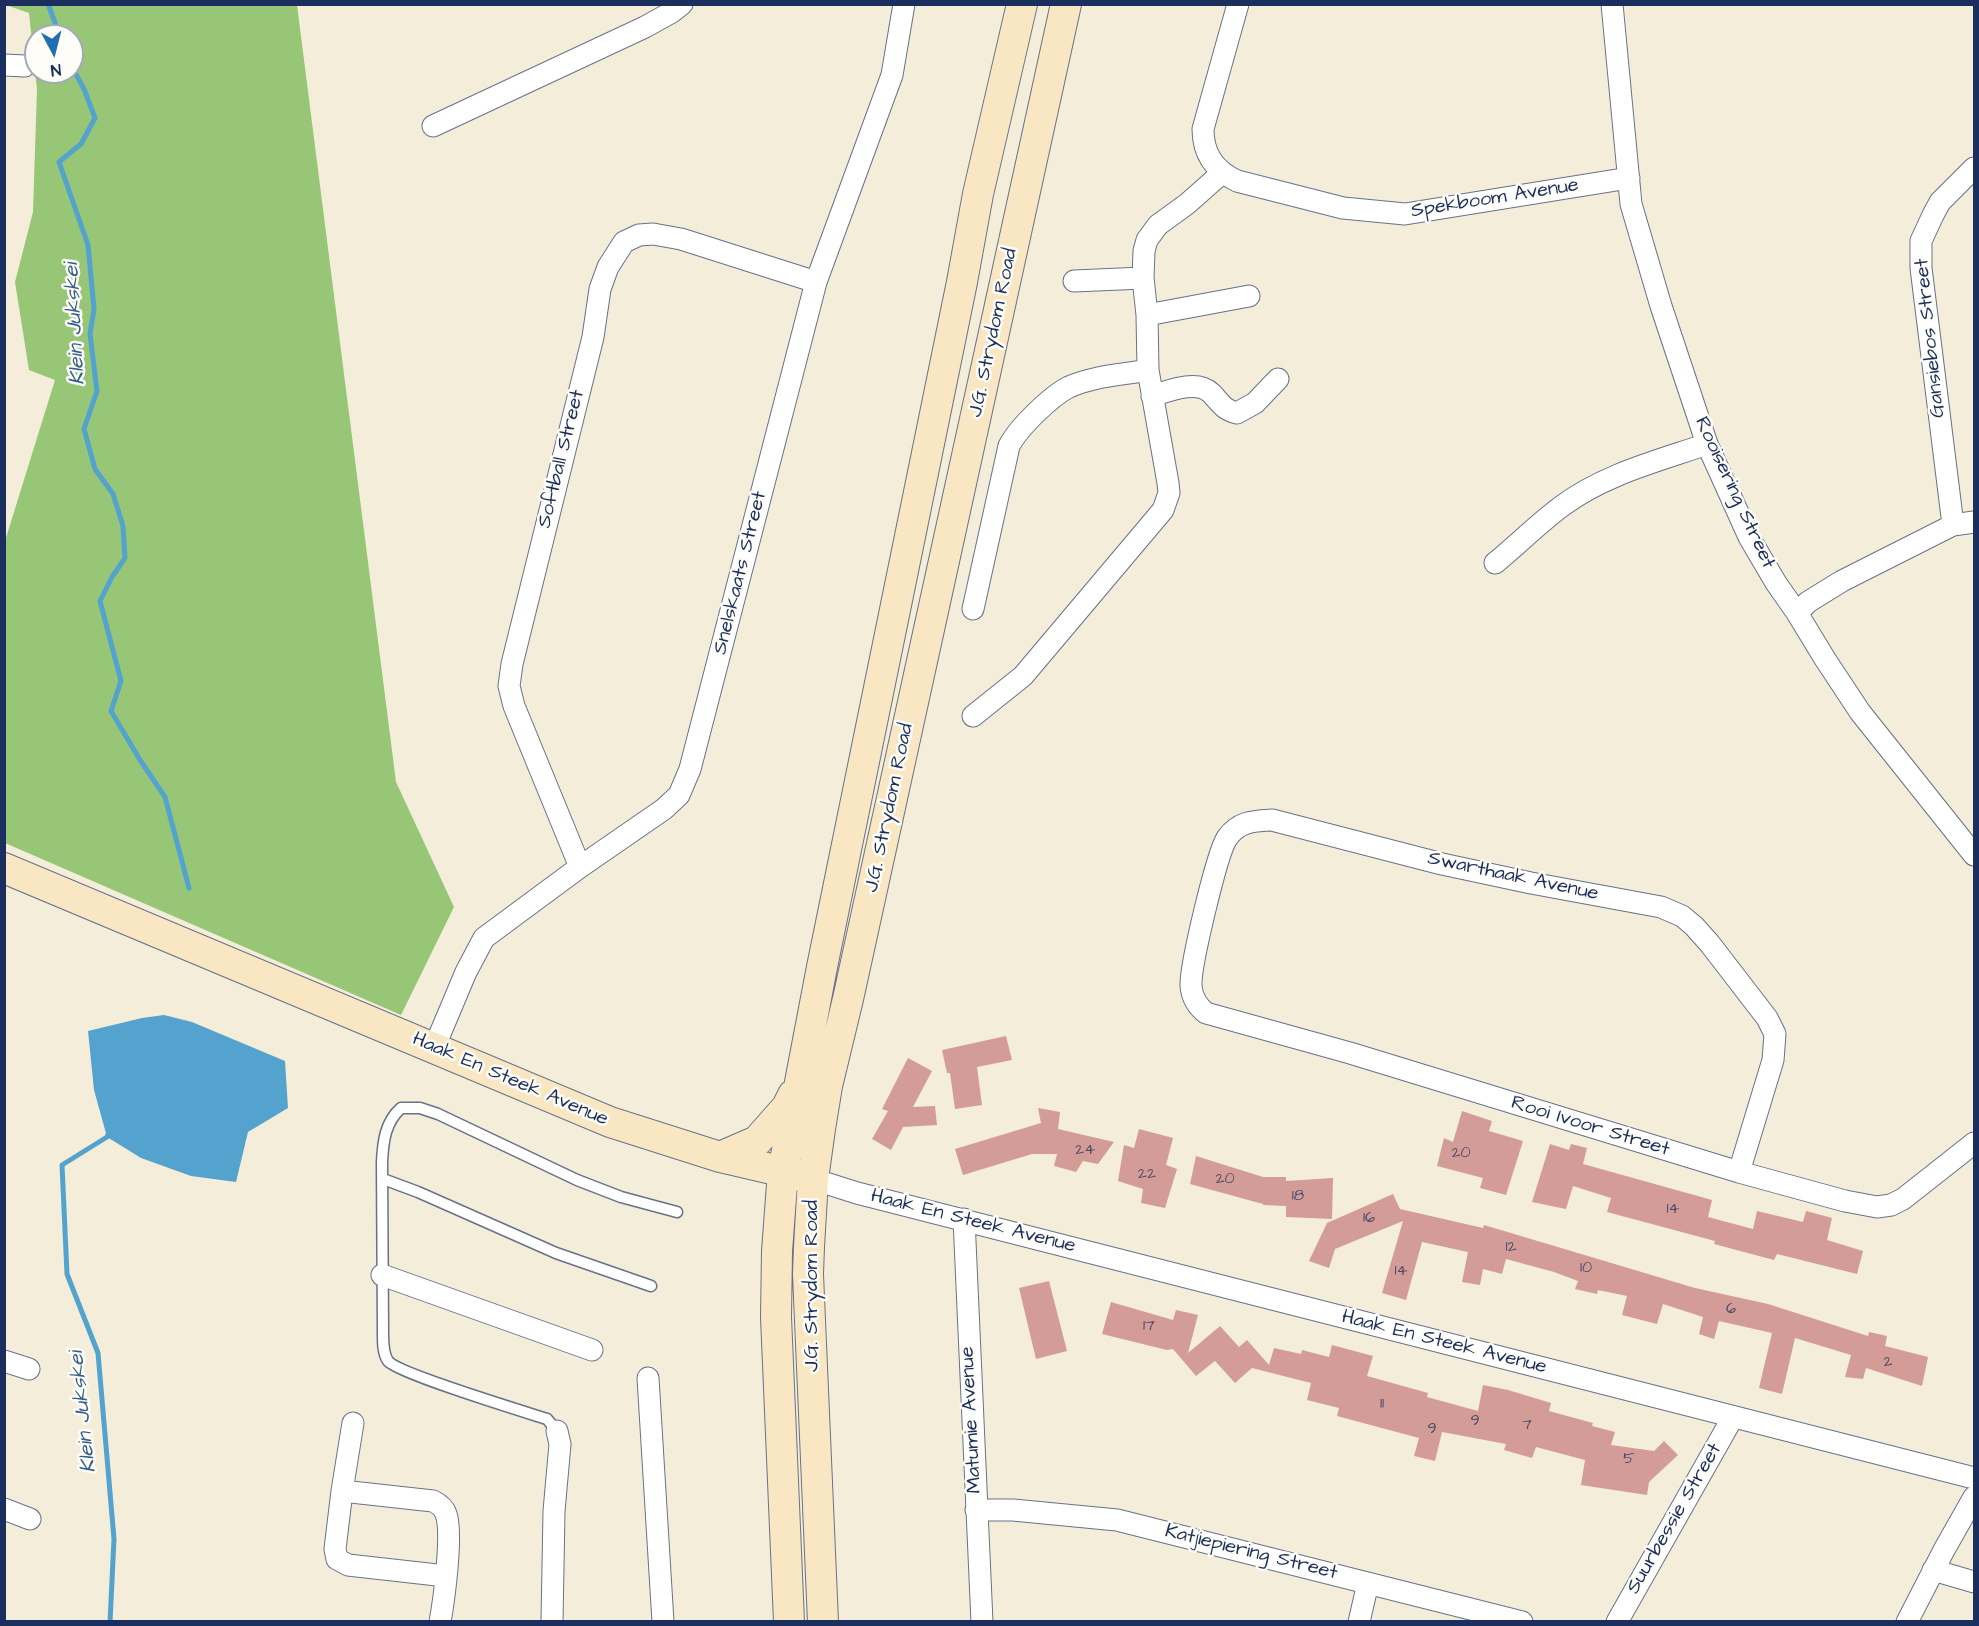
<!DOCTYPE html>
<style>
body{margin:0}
#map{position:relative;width:1979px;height:1626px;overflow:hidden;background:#f4edd9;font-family:"Architects Daughter",sans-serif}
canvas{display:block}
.frame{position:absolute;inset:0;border:6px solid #1b2f5e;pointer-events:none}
.north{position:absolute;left:24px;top:24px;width:60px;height:60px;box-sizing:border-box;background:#fdfcf7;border:2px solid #a3aaba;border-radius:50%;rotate:173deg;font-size:16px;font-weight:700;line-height:24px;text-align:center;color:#1b2f5e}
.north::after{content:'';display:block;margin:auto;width:21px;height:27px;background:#1f6fb2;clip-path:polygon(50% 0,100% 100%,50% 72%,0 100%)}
</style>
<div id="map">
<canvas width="1979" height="1626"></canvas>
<div class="frame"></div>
<div class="north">N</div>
</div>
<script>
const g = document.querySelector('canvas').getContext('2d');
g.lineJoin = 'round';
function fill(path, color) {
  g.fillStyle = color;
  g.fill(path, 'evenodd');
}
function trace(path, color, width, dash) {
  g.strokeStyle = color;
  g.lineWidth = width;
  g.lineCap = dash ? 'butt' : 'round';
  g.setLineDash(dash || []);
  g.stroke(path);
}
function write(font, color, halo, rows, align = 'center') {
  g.font = font + ' "Architects Daughter",sans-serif';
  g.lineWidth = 5;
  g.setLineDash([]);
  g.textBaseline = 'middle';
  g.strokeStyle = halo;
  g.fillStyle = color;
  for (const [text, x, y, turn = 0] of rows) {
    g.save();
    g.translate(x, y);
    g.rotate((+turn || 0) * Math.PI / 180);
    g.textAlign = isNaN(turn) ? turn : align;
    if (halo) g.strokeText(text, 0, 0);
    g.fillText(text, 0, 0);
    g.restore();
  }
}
fill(new Path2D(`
 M6,5H297L396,782L454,907L401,1015L5,843V541L55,380L29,370L15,282L33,212L37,89L29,13ZM36,36H72V72H36Z`), '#96c676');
fill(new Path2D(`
 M164,1015L192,1022L285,1061L288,1108L248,1132L236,1182L191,1176L141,1158L107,1137L94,1090L88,1031L142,1018Z`), '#54a3ce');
trace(new Path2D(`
 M48,4L60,36
 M72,67L84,89L95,118L81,144L59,162L88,245L94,309L90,334L97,391L84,429L95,469L113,494L123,526L125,558L112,577L100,601L121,681L111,711L140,760L165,797L189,888
 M109,1132L107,1137L62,1165L67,1274L98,1353L114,1539L110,1622`), '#54a3ce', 5);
fill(new Path2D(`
 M1006,1036L1012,1060L977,1067L982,1105L955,1109L950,1073H947L942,1050Z
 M908,1058L932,1071L913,1107L935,1106L937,1125L903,1127L891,1150L872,1139L888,1111L882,1109Z
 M1038,1108L1060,1112L1058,1129L1114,1142L1098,1164L1083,1161L1076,1172L1054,1166L1057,1154H1032L963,1175L955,1149L1041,1123Z
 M1462,1111L1492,1121L1489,1131L1523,1141L1506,1195L1480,1188L1483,1178L1437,1166L1444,1138L1453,1142Z
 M1139,1129L1173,1138L1166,1165L1177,1169L1165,1208L1141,1203L1143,1189L1118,1181L1124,1145L1134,1148Z
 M1550,1144L1569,1150L1571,1144L1587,1148L1583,1164L1712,1200L1708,1217L1753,1229L1757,1211L1803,1222L1806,1211L1832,1218L1827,1240L1863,1251L1857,1274L1777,1254L1774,1260L1714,1244L1715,1241L1607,1212L1611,1198L1573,1186L1566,1209L1532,1202Z
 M1196,1156L1263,1177H1286V1181L1333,1178L1332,1219L1286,1217V1206L1263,1205V1204L1190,1184Z
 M1393,1194L1400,1209L1483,1228L1484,1225L1695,1288L1768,1304L1868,1336L1869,1332L1887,1336L1885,1346L1928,1357L1922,1386L1866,1368L1863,1379L1845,1377L1851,1355L1795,1338L1782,1394L1759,1388L1772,1333L1719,1321L1714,1339L1699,1334L1703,1317L1663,1304L1657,1324L1622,1315L1627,1296L1598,1290L1597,1294L1575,1289L1578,1281L1554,1272L1506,1259L1502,1274L1483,1269L1480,1285L1462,1282L1468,1252L1422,1242L1406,1300L1382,1293L1403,1221L1335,1249L1329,1268L1309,1261L1327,1223Z
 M1049,1281L1067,1351L1036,1359L1019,1288Z
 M1111,1302L1173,1320L1176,1310L1198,1315L1188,1353L1220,1326L1239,1347L1247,1340L1269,1365L1274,1348L1301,1354L1302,1350L1329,1357L1332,1345L1373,1356L1367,1376L1428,1393L1427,1397L1478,1411L1483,1385L1508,1390L1551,1403L1549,1411L1593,1423L1592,1426L1615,1432L1611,1445L1654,1451L1664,1441L1678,1455L1649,1482L1647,1495L1581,1485L1585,1460L1536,1447L1532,1458L1504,1450L1506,1444L1442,1432L1435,1461L1414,1456L1419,1438L1337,1416L1339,1408L1307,1400L1311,1383L1252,1368L1235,1383L1215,1361L1196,1376L1173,1349L1167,1350L1102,1334Z`), '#d39c97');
const lane = new Path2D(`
 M383,1179L418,1192L556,1253L651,1286
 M557,1431L547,1419C525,1412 397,1373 388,1361C383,1354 383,1343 383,1334L382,1162C383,1142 385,1122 401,1108H420L438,1114L577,1180L621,1197L677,1212`);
const street = new Path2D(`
 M1238,4L1203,129C1203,154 1214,170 1237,181L1343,208L1405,214L1629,178
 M1612,4L1631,204L1661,306L1707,444L1749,537L1776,583L1797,613L1825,659L1860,712L1974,855
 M4,65L25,66
 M433,126L645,27L672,12L682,4
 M1074,281L1143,278
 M1147,315L1249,296
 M1152,396C1168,391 1197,379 1211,393C1220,402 1223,410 1237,413L1255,403L1278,379
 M1953,525L1921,268V241L1933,215L1940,202L1974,168
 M1495,563C1517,545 1539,523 1562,506C1605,474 1658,461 1707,444
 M973,609L1009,446C1018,428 1051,396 1069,387C1093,376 1122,375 1148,370
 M1797,613L1808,602L1842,581L1953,525L1974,522
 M973,716L1023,676L1163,510L1169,493L1168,483L1148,370L1147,315L1143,278L1144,251L1147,240L1158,225L1187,204L1222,173
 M580,867L514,706L509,686L512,664L593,337L600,289L608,267L624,242L639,235L653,234L681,239L816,282
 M434,1048L466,972L484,938L580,867L664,809L679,795L690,769L816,282L892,75L904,4
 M1739,1172L1773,1060L1775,1034L1767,1018L1710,944L1694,926L1682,916L1661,907L1531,883L1442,864L1272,820C1254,821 1239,821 1227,838C1217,853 1190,966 1191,986C1192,997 1197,1006 1206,1013L1350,1053L1739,1172L1845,1201L1877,1207L1891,1205L1903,1199L1974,1143
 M813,1179L857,1193L1974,1478
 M964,1219L982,1622
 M382,1275L592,1350
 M4,1361L29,1369
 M648,1378L663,1622
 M353,1423L342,1491L335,1549L337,1559L348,1565L446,1576
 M342,1491L433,1501C439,1504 444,1508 446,1514C453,1533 444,1600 440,1622
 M4,1509L30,1519
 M976,1510H1013L1117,1520L1522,1622
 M1933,1570L1974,1582
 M552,1622L554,1511L560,1444L557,1431
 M1359,1622L1368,1583
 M1617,1622L1733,1417
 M1907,1622L1944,1550L1974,1497`);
const secondary = new Path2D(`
 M4,868L610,1122L720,1157L801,1176
 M720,1157L757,1141L787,1107L793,1095
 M789,1622L776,1317L777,1251L783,1171L822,967L962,282L978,194L1022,4
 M823,1622L808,1274L809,1247L813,1179L820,1129L827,1086L848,999L1066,4`);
trace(lane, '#677289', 13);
trace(street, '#677289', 23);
trace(secondary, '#677289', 32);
trace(lane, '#fff', 10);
trace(street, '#fff', 21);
trace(secondary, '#f9e7c3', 30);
write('16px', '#494a6c', null, [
 ["24",1085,1151],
 ["20",1461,1154],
 ["22",1147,1175],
 ["20",1225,1180],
 ["18",1298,1197],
 ["14",1673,1210],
 ["16",1369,1219],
 ["12",1511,1248],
 ["10",1586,1269],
 ["14",1401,1272],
 ["6",1731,1310],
 ["17",1149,1327],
 ["2",1888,1363],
 ["11",1382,1405],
 ["9",1475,1422],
 ["7",1527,1426],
 ["9",1432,1430],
 ["5",1629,1460]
]);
write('20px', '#1b2f5e', '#fdfcf7', [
 ["Spekboom Avenue",1495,199,-9],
 ["J.G. Strydom Road",994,333,-78],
 ["Gansiebos Street",1931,338,-96],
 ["Softball Street",562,459,-76],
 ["Rooisering Street",1734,493,65],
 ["Snelskaats Street",741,573,-76],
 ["J.G. Strydom Road",890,808,-78],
 ["Swarthaak Avenue",1513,877,12],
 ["Haak En Steek Avenue",510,1080,23],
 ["Rooi Ivoor Street",1590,1127,17],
 ["Haak En Steek Avenue",973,1222,14],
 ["J.G. Strydom Road",813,1286,-90],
 ["Haak En Steek Avenue",1444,1343,14],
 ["Matumie Avenue",972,1420,-93],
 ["Suurbessie Street",1675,1519,-60],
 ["Katjiepiering Street",1251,1553,14]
]);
write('italic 21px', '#325d8b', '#fdfcf7', [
 ["Klein Jukskei",76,324,-93],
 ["Klein Jukskei",84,1412,-96]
]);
</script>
